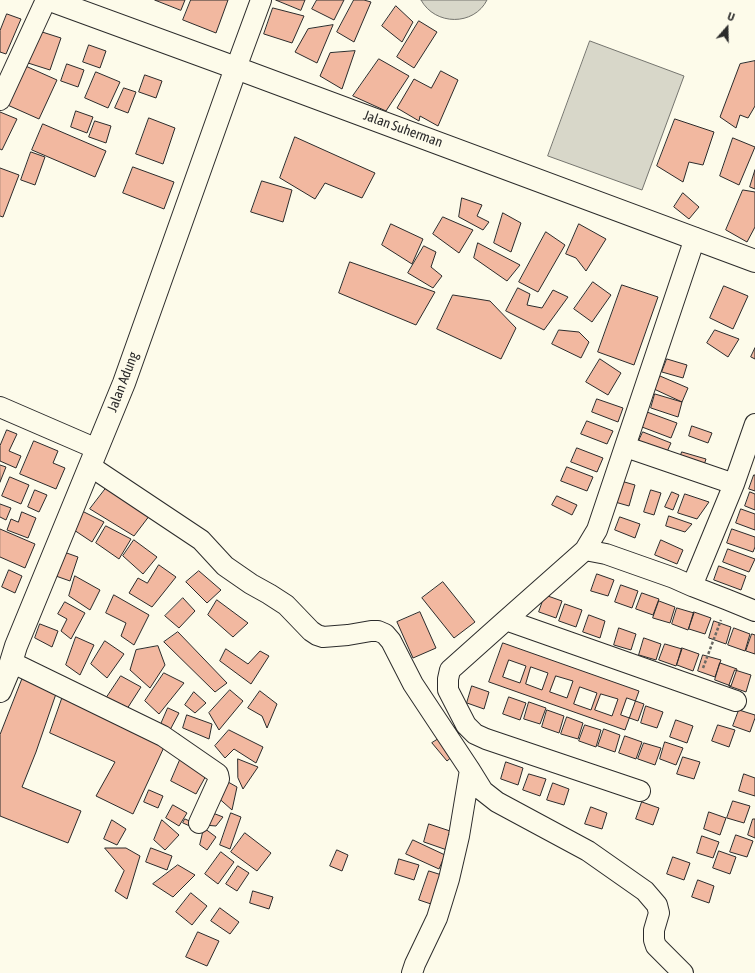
<!DOCTYPE html>
<style>
body{margin:0}
#map{position:relative;width:755px;height:973px;overflow:hidden;background:#fdfbea;font-family:"Asap Condensed",sans-serif}
canvas{display:block}
.north{position:absolute;left:707px;top:8px;width:40px;height:40px;-webkit-text-stroke:3px #fdfbea;paint-order:stroke;rotate:20deg;font-size:11px;font-weight:700;line-height:16px;text-align:center;color:#2b2b2b}
.north::after{content:'';display:block;margin:auto;width:14px;height:18px;background:#2b2b2b;clip-path:polygon(50% 0,100% 100%,50% 72%,0 100%)}
</style>
<div id="map">
<canvas width="755" height="973"></canvas>
<div class="north">U</div>
</div>
<script>
const g = document.querySelector('canvas').getContext('2d');
g.lineJoin = 'round';
function fill(path, color) {
  g.fillStyle = color;
  g.fill(path, 'evenodd');
}
function trace(path, color, width, dash) {
  g.strokeStyle = color;
  g.lineWidth = width;
  g.lineCap = dash ? 'butt' : 'round';
  g.setLineDash(dash || []);
  g.stroke(path);
}
function write(font, color, halo, rows, align = 'center') {
  g.font = font + ' "Asap Condensed",sans-serif';
  g.lineWidth = 3;
  g.setLineDash([]);
  g.textBaseline = 'middle';
  g.strokeStyle = halo;
  g.fillStyle = color;
  for (const [text, x, y, turn = 0] of rows) {
    g.save();
    g.translate(x, y);
    g.rotate((+turn || 0) * Math.PI / 180);
    g.textAlign = isNaN(turn) ? turn : align;
    if (halo) g.strokeText(text, 0, 0);
    g.fillText(text, 0, 0);
    g.restore();
  }
}
const water = new Path2D(`
 M421,0H487C474,26 435,26 421,0Z
 M590,41L684,76L642,190L548,156Z`);
fill(water, '#d8d7c9');
trace(water, '#74746e', 1);
const building = new Path2D(`
 M155,0H185L181,10Z
 M191,0H228L216,33L183,20Z
 M276,0H305L301,10Z
 M317,0H344L334,20L312,9Z
 M354,0H364L371,2L354,42L337,32Z
 M396,6L413,22L402,42L382,26Z
 M273,8L304,16L292,43L264,34Z
 M7,14L21,19L6,54L0,52V31Z
 M419,21L437,32L414,68L397,57Z
 M333,25L317,63L295,52L308,29Z
 M39,31L61,38L50,70L28,63Z
 M89,45L106,51L100,68L83,62Z
 M355,51L342,89L320,76L330,53Z
 M379,59L409,76L386,111L353,96Z
 M755,61V106L748,118L740,115L736,128L720,117L740,64Z
 M21,64L57,80L39,119L3,103Z
 M67,64L84,70L78,87L61,81Z
 M441,71L458,80L438,126L420,116L419,121L397,108L414,79L431,88Z
 M96,72L120,82L108,108L85,98Z
 M145,75L162,81L156,98L139,92Z
 M124,88L136,92L128,113L115,108Z
 M76,111L93,117L87,133L71,127Z
 M0,112L17,119L2,150L0,149Z
 M149,118L175,128L163,164L136,154Z
 M675,119L714,132L703,165L689,162L683,182L657,166Z
 M95,121L111,126L106,143L89,137Z
 M43,124L106,151L95,177L32,150Z
 M295,137L375,173L362,198L325,183L315,199L280,178Z
 M733,138L755,147L739,185L720,176Z
 M31,152L45,157L35,185L21,180Z
 M133,167L174,182L164,209L123,193Z
 M0,168L19,175L3,217L0,216Z
 M755,170V189L750,187Z
 M262,181L292,190L283,222L251,212Z
 M743,190L755,192V227L747,242L726,230Z
 M683,193L699,207L689,219L674,207Z
 M462,198L482,205L477,216L489,222L483,230L459,217Z
 M503,213L521,223L511,252L494,243Z
 M443,217L473,230L459,253L433,234Z
 M391,224L423,239L412,264L382,245Z
 M579,224L606,239L586,271L576,258L566,254Z
 M546,232L565,245L538,292L519,282Z
 M478,243L520,265L507,281L474,258Z
 M424,246L436,252L431,267L442,276L433,288L408,273Z
 M350,262L435,292L416,325L339,293Z
 M593,282L611,295L592,322L574,309Z
 M622,285L658,297L634,365L598,352Z
 M724,286L748,296L733,329L710,318Z
 M518,288L530,294L527,305L542,308L553,290L568,297L544,330L506,311Z
 M453,295L490,301L516,328L501,359L437,329Z
 M559,330L579,332L589,342L581,358L552,344Z
 M715,330L739,339L728,357L707,343Z
 M755,348V359L751,357Z
 M600,359L621,373L608,395L586,382Z
 M667,359L687,365L683,378L662,372Z
 M660,376L688,388L682,402L654,389Z
 M655,394L682,402L678,417L651,408Z
 M597,399L623,408L618,422L592,412Z
 M647,412L677,423L671,438L642,427Z
 M587,421L613,431L607,444L581,434Z
 M692,426L712,433L708,443L689,436Z
 M7,430L17,434L9,451L21,456L16,468L0,461V446Z
 M643,432L671,443L665,456L637,445Z
 M34,441L58,451L53,463L65,468L56,489L20,474Z
 M577,448L603,458L597,472L571,462Z
 M682,452L706,459L703,468L679,461Z
 M0,465L6,467L0,482Z
 M567,467L593,477L587,491L561,481Z
 M754,475H755V491L749,489Z
 M10,477L29,485L21,504L2,496Z
 M621,481L635,485L629,506L615,502Z
 M110,483L153,511L134,536L90,509Z
 M35,490L47,495L39,512L28,507Z
 M651,490L661,493L654,515L644,512Z
 M672,492L679,495L673,510L665,507Z
 M750,492L755,494V510L745,506Z
 M685,494L709,502L697,519L678,513Z
 M557,496L577,505L572,515L552,505Z
 M0,504L11,508L6,520L0,517Z
 M741,509L755,514V530L736,523Z
 M82,511L104,522L92,542L74,530Z
 M22,512L36,518L28,538L7,530L11,519L18,522Z
 M669,516L692,524L685,532L666,526Z
 M620,517L640,524L635,538L615,530Z
 M106,526L131,539L119,559L96,543Z
 M0,529L35,544L25,568L0,557Z
 M732,529L755,537V547L753,552L727,543Z
 M134,540L157,557L143,574L123,556Z
 M661,540L683,550L677,564L655,555Z
 M728,549L755,559L749,572L723,562Z
 M61,551L78,557L70,581L53,575Z
 M159,565L176,577L152,607L129,593L138,578L147,583Z
 M719,566L746,576L741,590L714,580Z
 M9,570L22,576L15,593L2,587Z
 M199,571L221,590L207,603L186,582Z
 M597,574L614,580L608,596L591,591Z
 M75,576L100,590L90,610L69,596Z
 M443,582L475,622L454,638L422,598Z
 M621,585L638,591L632,608L615,602Z
 M642,593L659,599L653,615L636,609Z
 M114,595L149,615L134,645L121,636L126,623L106,613Z
 M545,595L562,601L556,618L539,612Z
 M183,598L195,611L179,628L165,616Z
 M217,600L248,623L233,637L208,615Z
 M659,601L675,607L670,623L653,618Z
 M65,602L85,613L71,639L61,631L67,619L58,614Z
 M565,604L582,610L576,627L559,621Z
 M677,608L694,613L688,630L672,624Z
 M420,612L436,648L413,658L397,622Z
 M694,612L711,618L705,634L689,629Z
 M589,615L605,621L600,638L583,632Z
 M714,621L731,627L726,644L709,638Z
 M40,624L58,631L52,647L35,638Z
 M619,628L636,634L631,650L614,645Z
 M734,628L750,634L745,651L728,645Z
 M178,632L227,683L215,692L164,642Z
 M752,634L755,635V654L746,651Z
 M76,637L94,645L80,675L66,665Z
 M644,638L661,644L656,660L639,655Z
 M105,641L124,654L107,678L91,664Z
 M503,643L639,691L625,730L489,682Z
 M665,644L682,649L676,666L659,660Z
 M158,646L165,665L150,688L130,670L136,650Z
 M682,648L699,654L693,671L677,665Z
 M226,649L248,664L260,651L269,656L251,684L220,661Z
 M703,655L721,660L715,677L698,671Z
 M509,660L526,666L520,683L503,677Z
 M720,663L737,669L731,686L715,680Z
 M531,667L548,673L542,690L526,684Z
 M735,670L751,675L746,692L729,686Z
 M25,672L58,688L36,752L22,787L81,811L68,843L0,816V735Z
 M164,673L184,683L159,714L145,701Z
 M121,676L141,687L125,712L105,700Z
 M556,676L573,681L567,698L550,692Z
 M472,686L489,692L484,709L467,703Z
 M580,687L597,693L591,710L574,704Z
 M230,690L243,701L219,730L209,713Z
 M260,691L277,704L267,728L262,716L248,708Z
 M194,692L206,703L195,713L185,705Z
 M64,693L165,745L133,814L96,796L115,762L50,733Z
 M601,694L618,699L612,716L595,710Z
 M509,697L526,703L520,720L503,714Z
 M627,698L644,704L638,721L621,715Z
 M529,702L546,708L540,724L524,719Z
 M646,706L663,712L657,728L641,723Z
 M168,708L179,713L170,730L180,735L177,743L158,731Z
 M547,710L564,716L559,733L542,727Z
 M739,710L755,715V718L750,732L733,726Z
 M187,715L212,724L209,739L183,728Z
 M567,717L583,723L578,739L561,734Z
 M676,720L693,726L687,743L670,737Z
 M585,725L601,730L596,747L579,741Z
 M718,725L735,730L729,747L712,741Z
 M604,729L620,735L615,752L598,746Z
 M229,730L263,747L256,763L234,749L225,758L215,746Z
 M625,736L642,742L636,759L619,753Z
 M440,738L454,755L447,761L432,743Z
 M665,742L683,748L676,765L660,759Z
 M644,743L661,748L655,765L638,759Z
 M683,757L700,762L694,779L677,774Z
 M238,759L258,767L243,789L238,778Z
 M180,760L208,772L196,794L171,781Z
 M506,762L523,768L518,785L501,779Z
 M212,773L237,787L232,810L206,787Z
 M529,774L546,779L540,796L523,790Z
 M744,774L755,778V796L739,791Z
 M553,783L569,789L564,805L547,800Z
 M149,790L163,796L158,808L144,802Z
 M733,801L750,806L744,823L727,818Z
 M642,802L659,808L653,825L636,819Z
 M173,805L187,813L179,826L166,818Z
 M591,807L607,813L602,829L585,824Z
 M205,810L223,817L216,826L204,825Z
 M709,812L726,818L720,835L704,829Z
 M231,813L241,817L230,849L220,845Z
 M185,819L194,823L192,827L183,823Z
 M753,819H755V838L748,835Z
 M112,820L126,829L117,845L104,839Z
 M162,820L179,835L165,850L154,840Z
 M429,824L453,832L447,850L424,842Z
 M204,828L216,837L207,850L200,845Z
 M245,833L271,853L257,871L231,852Z
 M736,835L753,841L747,857L730,852Z
 M702,836L719,842L713,858L697,853Z
 M413,840L445,855L439,869L406,854Z
 M105,848H126L140,856L127,899L115,891L124,871Z
 M151,848L172,856L167,870L146,862Z
 M337,850L348,855L342,871L330,866Z
 M719,851L736,857L730,874L713,868Z
 M221,852L234,862L218,884L205,874Z
 M673,857L690,863L684,880L667,874Z
 M399,859L419,865L414,880L395,874Z
 M178,865L195,875L173,897L153,884Z
 M238,866L249,873L237,891L226,884Z
 M429,871L445,876L434,905L419,900Z
 M698,880L714,886L709,903L692,897Z
 M253,891L273,897L269,909L250,903Z
 M191,893L207,906L192,925L176,912Z
 M220,908L239,922L230,934L211,921Z
 M198,932L219,941L207,966L186,957Z`);
fill(building, '#f2b8a0');
trace(building, '#2b2b2b', 1);
const minor = new Path2D(`
 M236,68L261,0
 M0,100L46,0
 M695,238L597,530L585,550L606,554L674,578L692,586L734,484L755,424
 M0,407L97,449
 M626,447L734,484
 M90,466L201,540L225,566L251,584L269,594L286,605L311,631L317,635L323,637L348,635L371,631H378L385,634L391,641L413,684L470,770L483,791L497,802L588,851L645,891L657,905L659,913L654,930V940L656,946L683,973
 M585,550L506,620L736,701
 M692,586L728,600L755,611
 M506,620L450,670L448,679V690L466,725L475,734L486,739L640,791
 M11,662L163,736L218,774L219,779L199,823
 M412,973L415,964L437,918L449,879L459,836L470,770`);
const secondary = new Path2D(`
 M0,691L8,672L16,646L124,383L236,68`);
const primary = new Path2D(`
 M50,0L236,68L755,261`);
trace(minor, '#2b2b2b', 22);
trace(secondary, '#2b2b2b', 24);
trace(primary, '#2b2b2b', 24);
trace(new Path2D(`
 M703,668L721,620`), '#6a6964', 2.5, [3, 2]);
trace(minor, '#fdfbea', 20);
trace(secondary, '#fdfbea', 22);
trace(primary, '#fdfbea', 22);
write('14px', '#2b2b2b', '#fdfbea', [
 ["Jalan Suherman",403,129,20],
 ["Jalan Adung",123,382,-69]
]);
</script>
